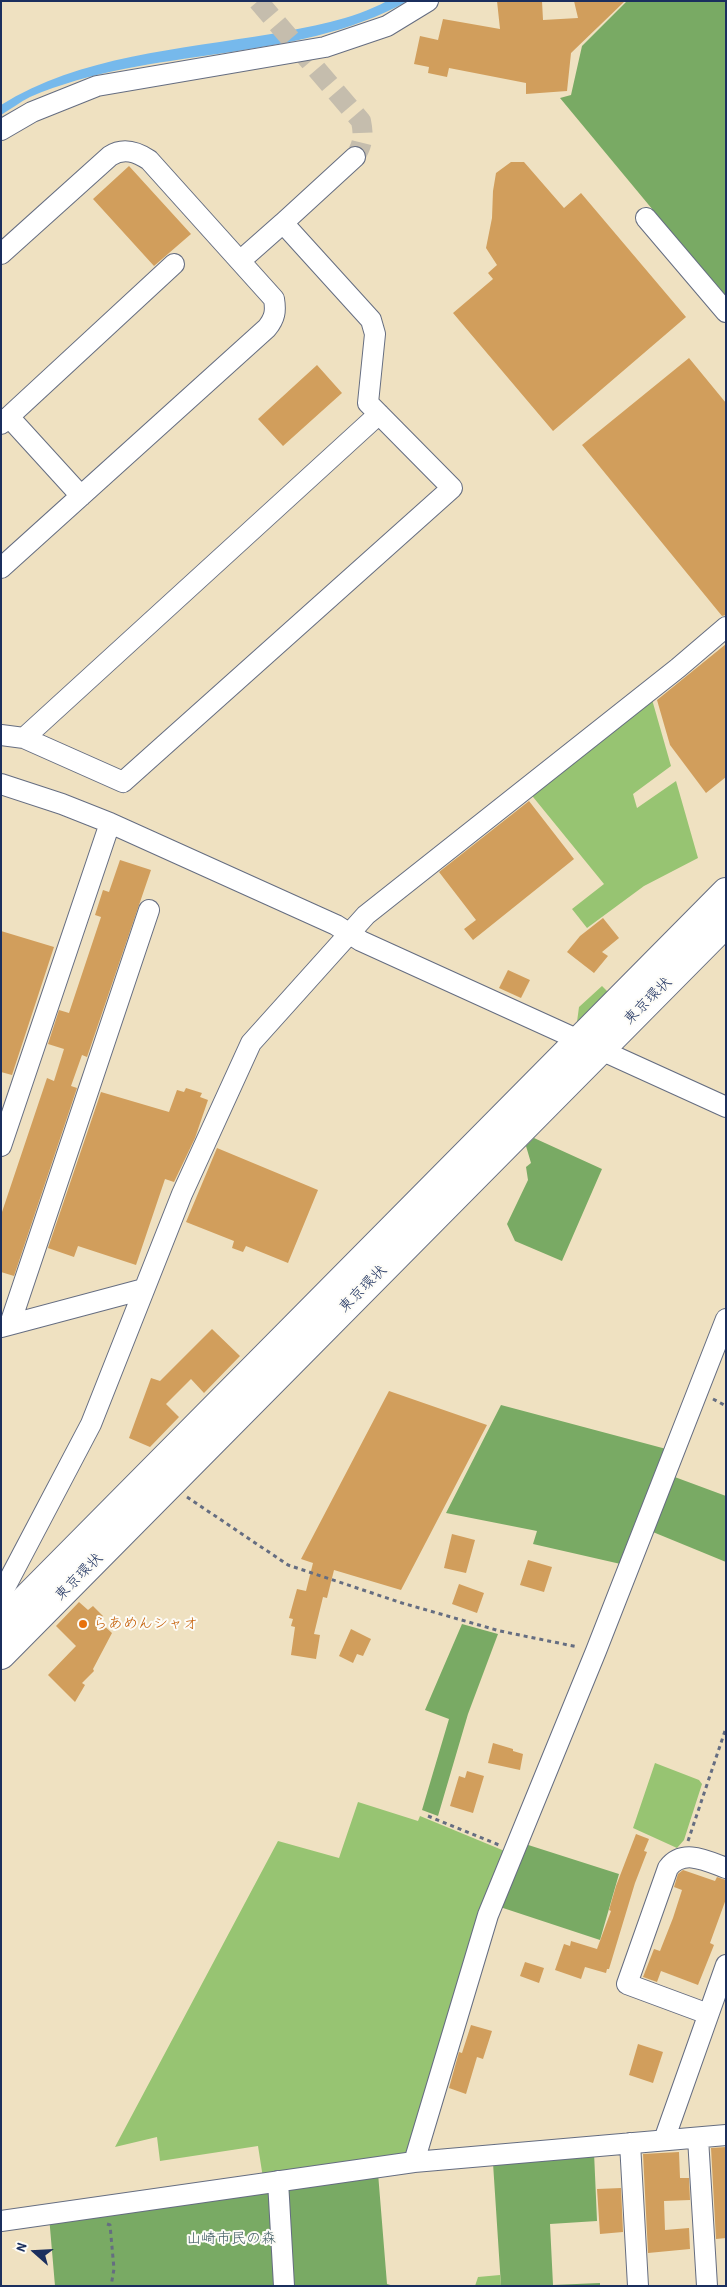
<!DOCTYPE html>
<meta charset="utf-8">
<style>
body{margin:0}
#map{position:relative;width:727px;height:2287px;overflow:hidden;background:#efe1c1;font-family:"Patrick Hand",sans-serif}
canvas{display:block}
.frame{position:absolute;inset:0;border:2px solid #1b2f5e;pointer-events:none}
.north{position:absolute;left:10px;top:2227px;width:50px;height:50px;-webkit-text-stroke:4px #fdfcf7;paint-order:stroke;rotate:289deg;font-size:14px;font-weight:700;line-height:20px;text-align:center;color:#1b2f5e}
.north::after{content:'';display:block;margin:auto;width:18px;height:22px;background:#1b2f5e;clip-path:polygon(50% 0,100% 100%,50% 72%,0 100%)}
</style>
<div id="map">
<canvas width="727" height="2287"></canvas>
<div class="frame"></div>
<div class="north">N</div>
</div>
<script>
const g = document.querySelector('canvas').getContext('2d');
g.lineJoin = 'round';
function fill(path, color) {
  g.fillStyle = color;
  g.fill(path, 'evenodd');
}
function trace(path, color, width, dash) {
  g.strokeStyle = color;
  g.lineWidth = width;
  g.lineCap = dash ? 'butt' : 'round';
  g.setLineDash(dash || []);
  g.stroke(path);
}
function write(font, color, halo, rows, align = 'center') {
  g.font = font + ' "Patrick Hand","Klee One",sans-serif';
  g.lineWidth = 4;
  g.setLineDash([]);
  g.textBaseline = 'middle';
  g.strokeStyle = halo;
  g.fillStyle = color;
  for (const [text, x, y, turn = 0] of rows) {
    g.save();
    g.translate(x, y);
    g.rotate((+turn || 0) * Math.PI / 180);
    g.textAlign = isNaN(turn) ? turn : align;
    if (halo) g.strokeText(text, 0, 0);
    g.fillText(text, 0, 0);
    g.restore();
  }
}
fill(new Path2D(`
 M651,696L671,766L633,794L637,808L676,781L698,858L644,886L587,928L572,909L604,884L529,792Z
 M602,986L610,994L577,1022L579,1007Z
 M655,1763L699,1780L702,1784L684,1840L677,1848L633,1828Z
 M358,1802L418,1821L420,1816L507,1852L408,2156L263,2178L258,2146L160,2161L157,2137L115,2147L278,1841L339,1858Z
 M500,2275L501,2286H475L478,2277Z`), '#97c472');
fill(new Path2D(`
 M627,1H726V298L560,98L571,95L582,46Z
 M534,1138L602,1169L562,1261L515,1241L507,1224L528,1180L526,1167L531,1163L526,1146Z
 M501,1405L670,1450L625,1565L533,1544L537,1531L446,1513Z
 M672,1476L726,1496V1562L648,1530Z
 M462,1624L498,1634L468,1714L438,1816L422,1810L449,1719L425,1710Z
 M522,1843L619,1874L600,1940L497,1906Z
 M594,2152L597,2221L550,2224L553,2285L600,2283V2286H501L493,2163Z
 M378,2173L387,2284L394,2286H287L282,2185Z
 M275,2186L281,2286H55L49,2216Z`), '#79aa64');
fill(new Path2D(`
 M387,1H408C292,65 151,45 30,97C20,102 11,109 1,115V105C79,56 182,49 271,34C309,27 352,20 387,1Z`), '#76b9ec');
fill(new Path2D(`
 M497,1H542L543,20L578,18L574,1H625L571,53L567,91L526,94V83L449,68L447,77L428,73L429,67L414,64L420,36L438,40L443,19L500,29Z
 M511,162H524L564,208L581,193L686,317L553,431L453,313L493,279L488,273L497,265L486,248L492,218L493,191L496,173Z
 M129,166L191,234L154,266L93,199Z
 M689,358L726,403V615L722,616L582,445Z
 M317,365L342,393L283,446L258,419Z
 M726,644V777L706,793L670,745L657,700Z
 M529,801L574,859L473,940L464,929L476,920L439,872Z
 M120,860L151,870L87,1057L82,1055L71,1086L77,1088L14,1276L1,1272V1215L47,1078L54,1081L64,1049L48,1044L59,1010L69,1013L101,917L95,915L103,890L109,892Z
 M603,918L619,938L602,952L608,956L594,973L567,952L580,936Z
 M1,931L54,947L12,1075L1,1072Z
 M508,970L530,980L521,998L499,988Z
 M186,1088L202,1093L200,1097L208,1100L195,1138L174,1182L165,1179L136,1265L78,1246L74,1257L48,1248L101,1092L169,1112L177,1090L184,1092Z
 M217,1148L318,1190L288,1263L246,1246L243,1252L232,1248L234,1241L186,1222Z
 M212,1329L240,1356L204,1393L191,1379L166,1404L179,1417L150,1447L129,1438L151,1378L160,1381Z
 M389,1391L487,1425L401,1590L334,1570L327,1598L323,1597L314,1634L320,1635L316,1659L291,1655L295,1627L291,1626L293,1619L289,1618L297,1589L306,1591L313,1563L301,1559Z
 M452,1534L475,1540L466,1573L444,1568Z
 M528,1560L552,1567L544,1592L520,1585Z
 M459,1584L484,1593L477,1613L452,1604Z
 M79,1602L88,1610L93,1606L103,1616L99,1621L112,1633L93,1669L94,1671L82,1683L85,1685L75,1702L48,1675L76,1646L56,1626Z
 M351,1629L371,1639L363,1656L357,1654L353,1663L339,1656Z
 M493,1743L513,1749V1751L523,1754L520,1770L488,1763Z
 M467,1771L484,1776L473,1813L450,1806L459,1776L465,1778Z
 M636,1834L649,1839L644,1851L647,1852L635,1883L609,1969H607L606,1973L585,1967L581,1979L555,1970L564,1944L570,1946L571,1941L597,1949L611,1911L609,1910L616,1886Z
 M683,1870L715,1881L717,1877L726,1880V1899L710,1943L714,1945L698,1985L661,1971L657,1982L643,1977L654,1949L660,1951L673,1918L682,1890L674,1887L678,1874Z
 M525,1962L544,1968L539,1983L520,1976Z
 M471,2025L492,2031L483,2059L477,2057L466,2094L449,2088L459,2052L462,2053Z
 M638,2044L663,2052L653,2083L629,2075Z
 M726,2147V2238L716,2239L711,2148Z
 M679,2152L680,2178H689L690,2200L664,2201L665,2230L689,2228L690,2249L648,2253L643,2154Z
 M621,2188L623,2232L600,2234L597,2189Z`), '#d19e5c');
trace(new Path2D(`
 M258,1L361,121C364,136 363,144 355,157`), '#c5bdad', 20, [20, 10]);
const minor = new Path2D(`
 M1,130L32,112L97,86L325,47L387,26L428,1
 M646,218L726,312
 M1,254L110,156C124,147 137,152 149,160L274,299C276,311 275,318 267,328L1,568
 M240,261L283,223
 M9,417L81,496
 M1,424L174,264
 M1,735L24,738L123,782L452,488L368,403L375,334L371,320L283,223L355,157
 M24,738L379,414
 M1,784L62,804L110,823L336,925L361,941L726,1107
 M1,1146L110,823
 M10,1324L149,910
 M1,1327L144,1289
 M1,1595L91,1424L182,1194L251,1043L366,915L678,668L726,627
 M708,2014L627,1984L668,1868C683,1848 707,1861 726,1868
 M698,2138L707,2286
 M664,2140L726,1965
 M630,2143L638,2286
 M414,2162L488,1915L596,1651L726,1319
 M278,2181L284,2286
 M1,2221L414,2162L726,2135`);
const highway = new Path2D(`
 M1,1624L726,892
 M1,1655L726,923`);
trace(minor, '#656d81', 22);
trace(highway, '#656d81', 30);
trace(new Path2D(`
 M713,1399L726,1406
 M187,1497L288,1565L402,1603L500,1631L578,1647
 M428,1816L499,1845
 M688,1841L726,1728
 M107,2224L110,2225L114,2269L111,2286`), '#656d81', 3, [4, 4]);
trace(minor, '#fff', 20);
trace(highway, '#fff', 28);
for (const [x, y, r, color] of [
 [83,1624,5,"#e8710a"]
]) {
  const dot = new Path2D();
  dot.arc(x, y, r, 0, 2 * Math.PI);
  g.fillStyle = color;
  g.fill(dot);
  trace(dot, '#fdfcf7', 2);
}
write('15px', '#1b2f5e', '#fdfcf7', [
 ["東京環状",648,1001,-45],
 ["東京環状",363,1289,-45],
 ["東京環状",79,1577,-45]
]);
write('15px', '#c56008', '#fdfcf7', [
 ["らあめんシャオ",93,1624]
], 'left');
write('15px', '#405c64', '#fdfcf7', [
 ["山崎市民の森",231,2239]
]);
</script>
